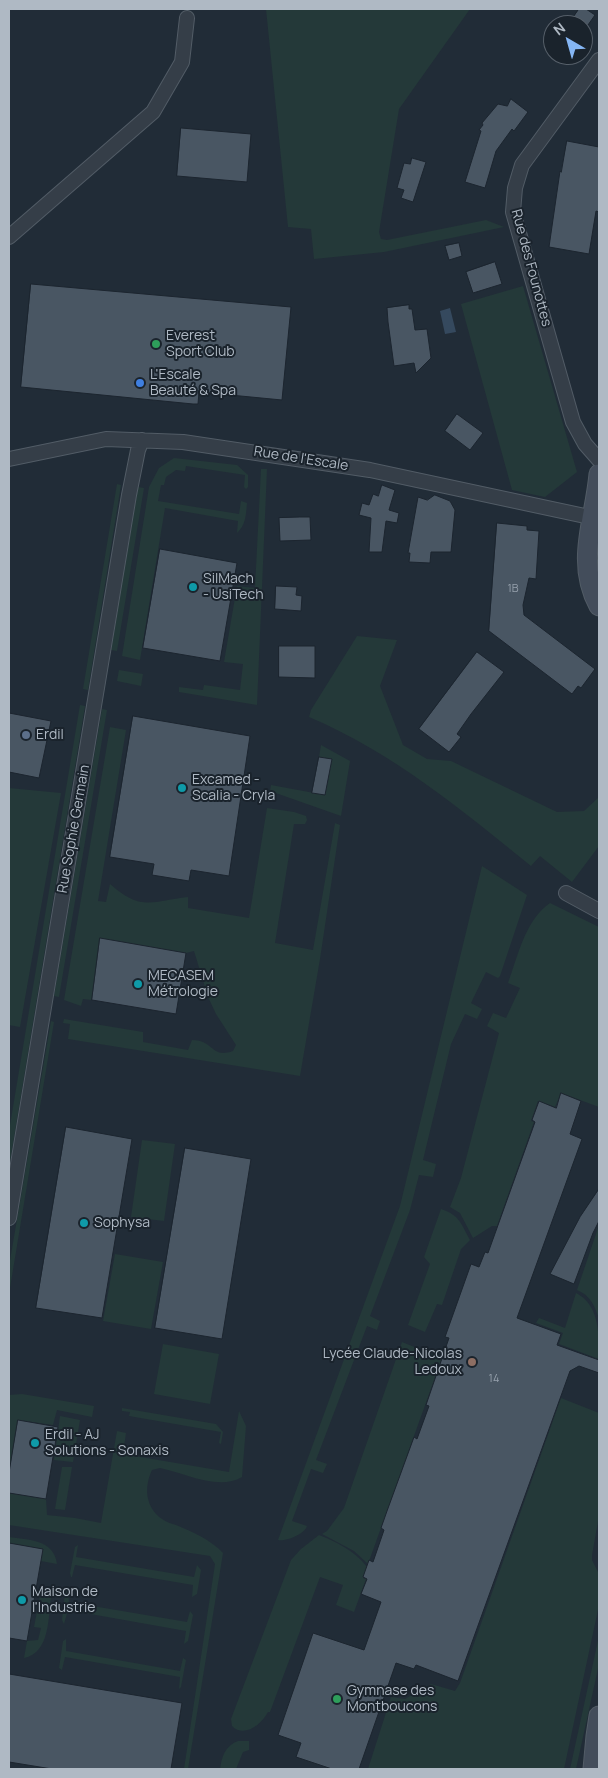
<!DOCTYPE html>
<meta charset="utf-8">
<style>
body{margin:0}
#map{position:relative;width:608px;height:1778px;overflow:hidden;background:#212c37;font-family:Manrope,sans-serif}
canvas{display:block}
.frame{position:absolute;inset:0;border:10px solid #afb9c4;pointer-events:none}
.north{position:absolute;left:543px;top:15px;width:50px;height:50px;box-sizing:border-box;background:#1a232c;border:1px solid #565f69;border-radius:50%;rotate:322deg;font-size:14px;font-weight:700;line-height:20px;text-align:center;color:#afb9c4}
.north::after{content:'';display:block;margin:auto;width:18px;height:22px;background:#85b6f4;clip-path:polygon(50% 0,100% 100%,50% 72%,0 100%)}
</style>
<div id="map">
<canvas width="608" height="1778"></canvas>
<div class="frame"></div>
<div class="north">N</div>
</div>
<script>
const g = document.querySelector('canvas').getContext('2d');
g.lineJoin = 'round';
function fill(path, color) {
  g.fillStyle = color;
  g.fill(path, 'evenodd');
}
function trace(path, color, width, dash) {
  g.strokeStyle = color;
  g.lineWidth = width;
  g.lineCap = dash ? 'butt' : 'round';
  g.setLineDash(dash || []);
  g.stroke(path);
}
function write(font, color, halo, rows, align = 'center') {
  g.font = font + ' Manrope,sans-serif';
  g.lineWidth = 4;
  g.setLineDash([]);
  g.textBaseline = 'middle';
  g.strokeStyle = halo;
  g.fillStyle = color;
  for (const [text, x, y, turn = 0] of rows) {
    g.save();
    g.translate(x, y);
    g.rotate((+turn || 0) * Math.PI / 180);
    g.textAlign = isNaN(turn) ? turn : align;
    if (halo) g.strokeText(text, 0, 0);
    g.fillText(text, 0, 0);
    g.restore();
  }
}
fill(new Path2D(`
 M266,9H470L399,109L379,232L381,239L387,240L486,220L504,227L384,252L314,259L311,229L288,227Z
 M523,286L577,472L545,497L512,490L461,304Z
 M174,458L237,465L248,475V487L246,489L244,487L245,475L186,466L185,471L176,470L166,477L164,485H161L158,501L239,514L241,501L247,503C246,514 246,525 237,533L238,521L165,508L140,660L122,656L149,487L159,468Z
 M261,469H267L257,705L179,692V687L203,690L204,685L240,690L243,664L224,662L237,586L255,588Z
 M117,484L121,485L88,690L83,689Z
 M138,487L144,488L117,651L111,650Z
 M357,636L397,640L380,686L403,745L427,759L451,761L557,812L584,811L599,797V846L572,882L540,856L531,866C462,810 392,752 309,717L311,710Z
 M119,670L143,674L141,686L117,681Z
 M80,705L85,706L9,1168V1131Z
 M102,709L107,710L59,997L54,996Z
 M110,727L126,730L98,901L106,902L110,884C142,912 152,901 188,897V908L249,918L267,808L294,812L306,816L307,820L305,824H294L275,943L313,950L335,823L340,825L320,959L300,1076L68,1039L70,1024L63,1023L64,1019L143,1032V1042L188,1050L192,1040C214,1040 211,1059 233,1051L236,1045L216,1014L208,997L194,951L186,953L100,938L92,1000L83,999L81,1006L64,1000Z
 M321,745L350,761L341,816L270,791L271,785L325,795L332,760L319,757Z
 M9,788L61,793L20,1027L9,1025Z
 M482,866L527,895L500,976L498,978L486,972L471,1003L482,1009L477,1019L465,1014L451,1044L423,1160L436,1164L433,1177L419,1175L410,1210L370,1316L380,1321L377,1330L367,1326L316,1460L327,1464L323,1473L311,1469L292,1521L307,1526C305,1534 285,1542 278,1540L400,1206Z
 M550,903L599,927V1107L561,1093L555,1107L538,1101L531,1121L534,1122L497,1226H492L473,1238L460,1213L450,1207L461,1178L499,1033L487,1026L493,1013L506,1018L520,988L508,983C518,956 525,920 550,903Z
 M51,1021L54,1022L9,1294V1266Z
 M142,1140L175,1144L164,1221L131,1217Z
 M441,1209C460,1215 461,1224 470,1240L461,1249L442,1305L437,1304L425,1332L408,1325L430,1264L424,1257Z
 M599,1225V1319C595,1306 590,1295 577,1290Z
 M115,1254L163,1262L151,1329L103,1321Z
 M576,1293C600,1305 599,1335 599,1359L559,1344L563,1333L536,1323L539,1318L565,1328Z
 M402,1342L442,1358L368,1564L354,1551L322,1534L327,1531L344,1508Z
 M163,1344L219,1354L210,1404L154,1394Z
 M22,1394L94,1406L92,1417L57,1410L53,1425L18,1420L9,1473V1395Z
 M561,1398L599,1413V1516L592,1555V1560L599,1574V1605L564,1769H368L391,1697L405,1699L431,1684L455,1691L460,1683Z
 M122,1408L216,1424L223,1432L221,1444L219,1443L221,1432L129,1416L130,1412L122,1411Z
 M239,1411L246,1426L242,1477C218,1491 185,1473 160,1468L152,1470C144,1487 145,1507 162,1519C166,1522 172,1524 176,1525C193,1532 211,1540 223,1553L188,1769H184L215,1564L210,1556L9,1525V1493L46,1499L47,1515L75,1518L101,1523L117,1431L126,1433L123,1454L229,1472Z
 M60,1416L80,1420L73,1462L54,1460Z
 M62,1467H72L65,1510L55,1509Z
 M319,1535C337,1542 355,1551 367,1567L363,1578L366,1579L354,1612L336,1605L343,1585L320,1577L270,1712H268C261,1725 244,1738 232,1726L231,1719L291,1560L301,1549Z
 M9,1537C28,1540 54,1539 57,1564L41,1561L43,1549L9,1543Z
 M78,1545L76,1557L194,1577L197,1565L201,1570L197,1594L192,1597L193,1585L75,1565L72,1577H71L70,1573L75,1547Z
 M68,1589L69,1602L187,1622L190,1611L193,1615L188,1641L184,1644L186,1631L68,1610L64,1624L62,1620L65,1593Z
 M40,1596L51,1597C48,1618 50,1653 24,1658L27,1641L38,1640L41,1628L34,1627Z
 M599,1636V1664L576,1769H570Z
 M66,1639V1651L180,1671L183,1658L186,1660L181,1687L179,1689L180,1677L65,1657L62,1670L59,1668L63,1641Z
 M238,1741H249V1750L243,1752L236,1769H220C222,1756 225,1746 238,1741Z`), '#243939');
fill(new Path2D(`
 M450,308L456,332L445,334L440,311Z`), '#35495e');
const building = new Path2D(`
 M579,9H586L595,15L588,25H568Z
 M511,99L528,112L514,131L512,129L496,151L485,188L465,182L481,131L479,130L483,125L482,123L498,104L507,106Z
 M181,128L251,134L247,182L177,176Z
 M567,141L599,147V212L596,211L589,254L549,247L560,171L561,172Z
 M412,158L426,162L413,202L401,198L404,190L397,188L404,163L410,164Z
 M459,243L462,256L449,260L445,246Z
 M495,262L502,284L473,293L466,272Z
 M31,284L291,307L282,400L199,392L198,404H193L21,387Z
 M409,305V309H412L415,330L427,329L431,358L416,373L414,363L394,366L388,322L387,308Z
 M457,414L483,433L470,450L445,431Z
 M382,485L395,490L389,510L399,513L397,523L386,521L382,552H369L371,518L359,515L362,503L369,505L373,494L378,496Z
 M435,495L450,501L455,510L451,552H431L430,563L409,562L410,553H408L418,497L427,500Z
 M300,517H310L311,540L280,541L279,518Z
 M497,523L527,526V530L539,531L536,579L529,578L523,605L524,615L595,669L581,688L578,686L572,694L489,631Z
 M160,549L237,563L220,661L143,648Z
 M276,586L297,587L296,595L302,596L301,611L275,609Z
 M279,646H315V678L279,677Z
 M477,652L504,672L471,714L457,734L461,737L449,752L419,729Z
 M9,713L51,721L39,778L9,772Z
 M133,716L250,736L229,876L191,870L189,881L152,875L154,864L110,857Z
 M319,757L332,759L325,795L312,793Z
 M100,938L186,953L176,1014L92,1000Z
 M561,1093L581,1101L570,1134L582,1139L517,1318L561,1334L557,1345L599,1360V1373L579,1366L570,1371L458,1681L416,1665L414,1669L396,1663L359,1769H332L296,1757L301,1743L278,1735L313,1633L364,1650L381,1602L361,1594L367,1579L363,1577L369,1560L373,1562L384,1530L381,1528L387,1511L414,1437L417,1439L429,1406L426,1405L449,1338L445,1337L471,1264L479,1267L485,1252L488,1253L535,1122L532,1120L539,1101L556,1108Z
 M66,1127L132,1139L102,1318L36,1308Z
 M185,1148L251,1159L222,1339L155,1328Z
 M599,1189V1221L593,1233L574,1284L550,1274L580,1217Z
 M18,1420L58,1427L46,1499L9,1493V1473Z
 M9,1543L43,1549L27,1641L9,1638Z
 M9,1674L182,1703L171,1769H52L9,1762Z`);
fill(building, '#495663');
trace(building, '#1c252f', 1);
const street = new Path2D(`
 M599,60L522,165L515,188L513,212L573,422L585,444L599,460
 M9,237L153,112L182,62L187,18
 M9,459L106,439L183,442L370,470L599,519
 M566,893L599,911
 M9,1218L129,495L138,450L142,440`);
const secondary = new Path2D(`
 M599,474C595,520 575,562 599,606
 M593,1769L596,1736L599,1716`);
trace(street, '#525c66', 16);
trace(secondary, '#525c66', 21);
trace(street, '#353e48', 14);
trace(secondary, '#434d5b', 19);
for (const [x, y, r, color] of [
 [156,344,5,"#2e9e5b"],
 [140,383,5,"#3f7fe0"],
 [193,587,5,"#0f9aa8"],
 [26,735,5,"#5c6f8a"],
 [182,788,5,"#0f9aa8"],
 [138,984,5,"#0f9aa8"],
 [84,1223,5,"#0f9aa8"],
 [472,1362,5,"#8d6e63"],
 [35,1443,5,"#0f9aa8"],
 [22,1600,5,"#0f9aa8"],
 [337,1699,5,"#2e9e5b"]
]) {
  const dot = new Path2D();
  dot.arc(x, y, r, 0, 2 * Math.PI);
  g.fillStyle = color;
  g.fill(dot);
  trace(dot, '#1a232c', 2);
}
write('11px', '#96a0ac', null, [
 ["1B",513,589],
 ["14",494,1379]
]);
write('14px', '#afb9c4', '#1a232c', [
 ["Rue des Founottes",531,268,75],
 ["Rue de l'Escale",301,459,9],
 ["Rue Sophie Germain",74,829,-80]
]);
write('14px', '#afb9c4', '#1a232c', [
 ["Everest",166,336],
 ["Sport Club",166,352],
 ["L'Escale",150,375],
 ["Beauté & Spa",150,391],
 ["SilMach",203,579],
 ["- UsiTech",203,595],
 ["Erdil",36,735],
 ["Excamed -",192,780],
 ["Scalia - Cryla",192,796],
 ["MECASEM",148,976],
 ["Métrologie",148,992],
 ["Sophysa",94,1223],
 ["Lycée Claude-Nicolas",462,1354,"right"],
 ["Ledoux",462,1370,"right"],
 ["Erdil - AJ",45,1435],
 ["Solutions - Sonaxis",45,1451],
 ["Maison de",32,1592],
 ["l'Industrie",32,1608],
 ["Gymnase des",347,1691],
 ["Montboucons",347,1707]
], 'left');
</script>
